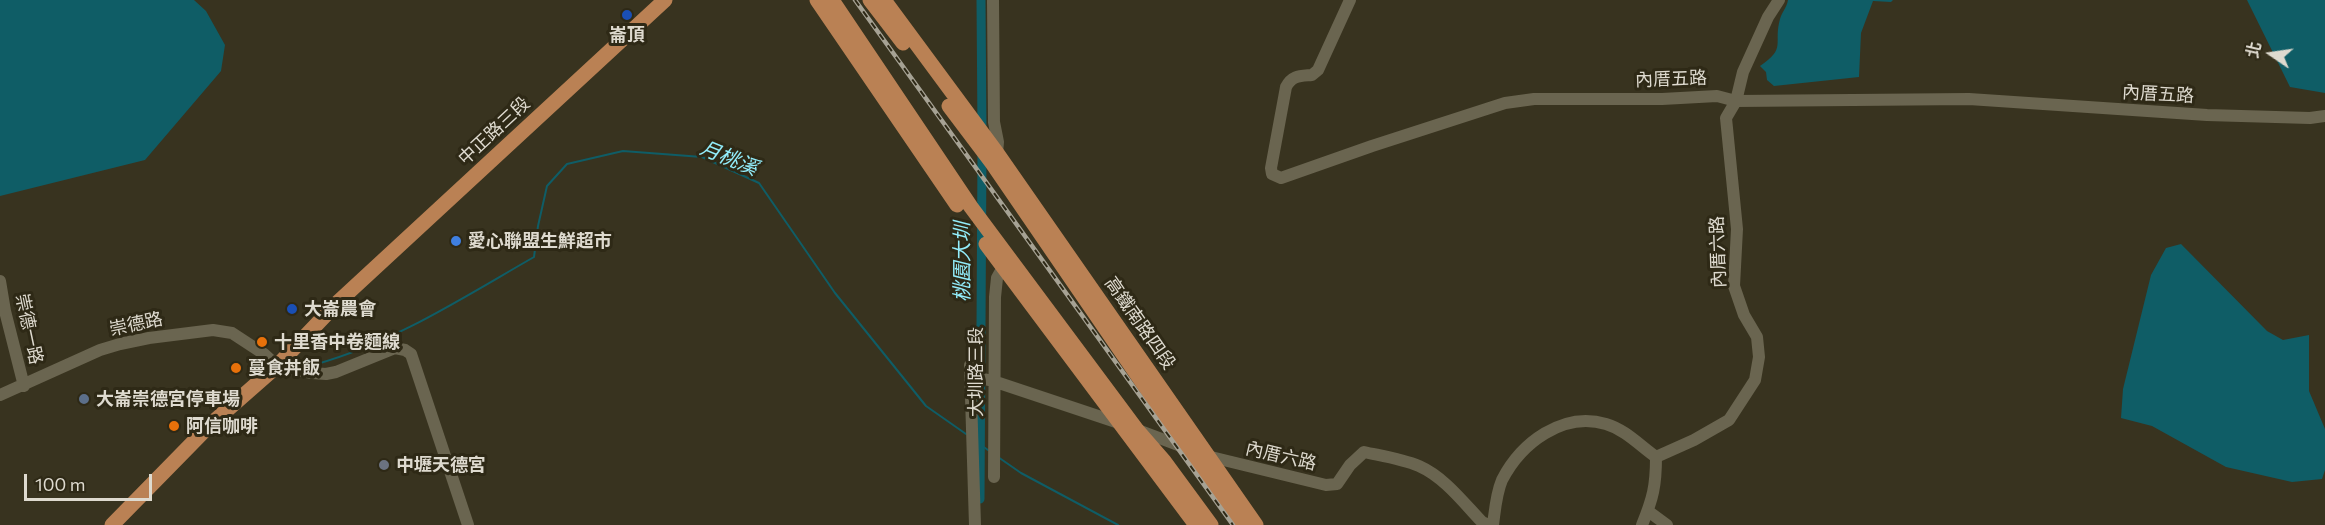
<!DOCTYPE html>
<meta charset="utf-8">
<style>
body{margin:0}
#map{position:relative;width:2325px;height:525px;overflow:hidden;background:#38331f;font-family:Commissioner,"Noto Sans TC",sans-serif}
canvas{display:block}
.north{position:absolute;left:2241px;top:24px;width:60px;height:60px;-webkit-text-stroke:4px #2e2916;paint-order:stroke;rotate:283deg;font-size:16px;font-weight:700;line-height:24px;text-align:center;color:#dedacf}
.north::after{content:'';display:block;margin:auto;width:21px;height:27px;background:#dedacf;clip-path:polygon(50% 0,100% 100%,50% 72%,0 100%)}
.scale{position:absolute;left:24px;top:474px;width:128px;height:27px;box-sizing:border-box;border:3px solid #dedacf;border-top:0;padding-left:8px;font-size:18px;line-height:21px;white-space:nowrap;color:#dedacf;-webkit-text-stroke:4px #2e2916;paint-order:stroke}
</style>
<div id="map">
<canvas width="2325" height="525"></canvas>
<div class="north">北</div>
<div class="scale">100 m</div>
</div>
<script>
const g = document.querySelector('canvas').getContext('2d');
g.lineJoin = 'round';
function fill(path, color) {
  g.fillStyle = color;
  g.fill(path, 'evenodd');
}
function trace(path, color, width, dash) {
  g.strokeStyle = color;
  g.lineWidth = width;
  g.lineCap = dash ? 'butt' : 'round';
  g.setLineDash(dash || []);
  g.stroke(path);
}
function write(font, color, halo, rows, align = 'center') {
  g.font = font + ' Commissioner,"Noto Sans TC",sans-serif';
  g.lineWidth = 6;
  g.setLineDash([]);
  g.textBaseline = 'middle';
  g.strokeStyle = halo;
  g.fillStyle = color;
  for (const [text, x, y, turn = 0] of rows) {
    g.save();
    g.translate(x, y);
    g.rotate((+turn || 0) * Math.PI / 180);
    g.textAlign = isNaN(turn) ? turn : align;
    if (halo) g.strokeText(text, 0, 0);
    g.fillText(text, 0, 0);
    g.restore();
  }
}
fill(new Path2D(`
 M0,0H194L206,11L225,45L221,71L145,160L0,196Z
 M1788,0H1893L1891,2L1873,1L1861,33L1859,77L1774,86L1767,80L1766,72L1760,66C1787,48 1773,44 1780,19C1782,12 1787,7 1788,0Z
 M2247,0H2325V93L2290,87Z
 M2181,244L2267,331L2283,340L2309,335V391L2325,429V470L2322,479L2292,482L2226,467L2152,426L2121,418L2123,389L2151,275L2166,248Z`), '#0f5d66');
trace(new Path2D(`
 M317,364C395,342 464,297 534,257L538,226L547,186L567,164L623,151L702,157L759,183L835,293L926,406L966,434
 M978,443L988,450
 M998,457L1021,473L1118,525`), '#0f5d66', 2);
trace(new Path2D(`
 M981,0L982,133
 M980,499L982,152`), '#0f5d66', 9);
trace(new Path2D(`
 M993,0L994,122L998,142L997,153
 M1350,0L1318,70L1312,75C1300,76 1292,75 1286,87L1271,168L1272,174L1281,178L1372,146L1505,103L1534,99H1662L1717,96L1736,101L1969,99L2207,115L2310,118L2325,116
 M0,281L5,311L24,386
 M970,365L975,525
 M970,376L993,381L1122,424
 M0,395L100,350L120,344L149,338L213,330L232,333L264,354L277,366L312,373L326,374L336,372L395,348L405,350L411,354L468,525
 M1138,430L1207,456L1326,485L1337,484L1350,465L1364,452C1382,456 1402,459 1419,466C1444,477 1463,502 1482,522L1489,525
 M994,477L995,297L997,278L1002,269
 M1648,511L1667,525
 M1493,525C1495,510 1496,494 1502,480C1521,443 1563,411 1606,424C1626,430 1639,445 1656,457
 M1642,525C1653,498 1656,486 1656,457L1694,440L1729,420L1755,380L1759,357L1757,337L1744,315L1734,286L1737,229L1726,118L1736,101L1743,72L1768,17L1779,0`), '#6a6550', 12);
trace(new Path2D(`
 M817,0L957,205
 M832,0L971,207L1137,430L1164,461L1211,525
 M870,0L903,43
 M884,0L997,153L1256,525
 M949,106L992,163L1240,525
 M986,244L1196,525
 M112,525L211,424L277,366L337,303L665,0`), '#ba8154', 15);
const rail = new Path2D(`
 M855,0L1233,525`);
trace(rail, '#a6a294', 4.5);
trace(rail, '#2e2916', 2, [7]);
for (const [x, y, r, color] of [
 [627,15,6,"#1a4fb4"],
 [456,241,6,"#3f7fe0"],
 [292,309,6,"#1a4fb4"],
 [262,342,6,"#e8710a"],
 [236,368,6,"#e8710a"],
 [84,399,6,"#5c6f8a"],
 [174,426,6,"#e8710a"],
 [384,465,6,"#6b7280"]
]) {
  const dot = new Path2D();
  dot.arc(x, y, r, 0, 2 * Math.PI);
  g.fillStyle = color;
  g.fill(dot);
  trace(dot, '#2e2916', 2);
}
write('bold 18px', '#dedacf', '#2e2916', [
 ["崙頂",627,35,"center"],
 ["愛心聯盟生鮮超市",468,241],
 ["大崙農會",304,309],
 ["十里香中卷麵線",274,342],
 ["蔓食丼飯",248,368],
 ["大崙崇德宮停車場",96,399],
 ["阿信咖啡",186,426],
 ["中壢天德宮",396,465]
], 'left');
write('18px', '#dedacf', '#2e2916', [
 ["內厝五路",1671,79,-2],
 ["內厝五路",2158,94,3],
 ["中正路三段",494,131,-43],
 ["內厝六路",1718,252,-92],
 ["高鐵南路四段",1140,323,55],
 ["崇德路",136,324,-12],
 ["崇德一路",29,329,78],
 ["大圳路三段",976,372,-90],
 ["內厝六路",1281,456,13]
]);
write('italic 20px', '#93eefc', '#2e2916', [
 ["月桃溪",729,158,22],
 ["桃園大圳",962,262,-90]
]);
</script>
